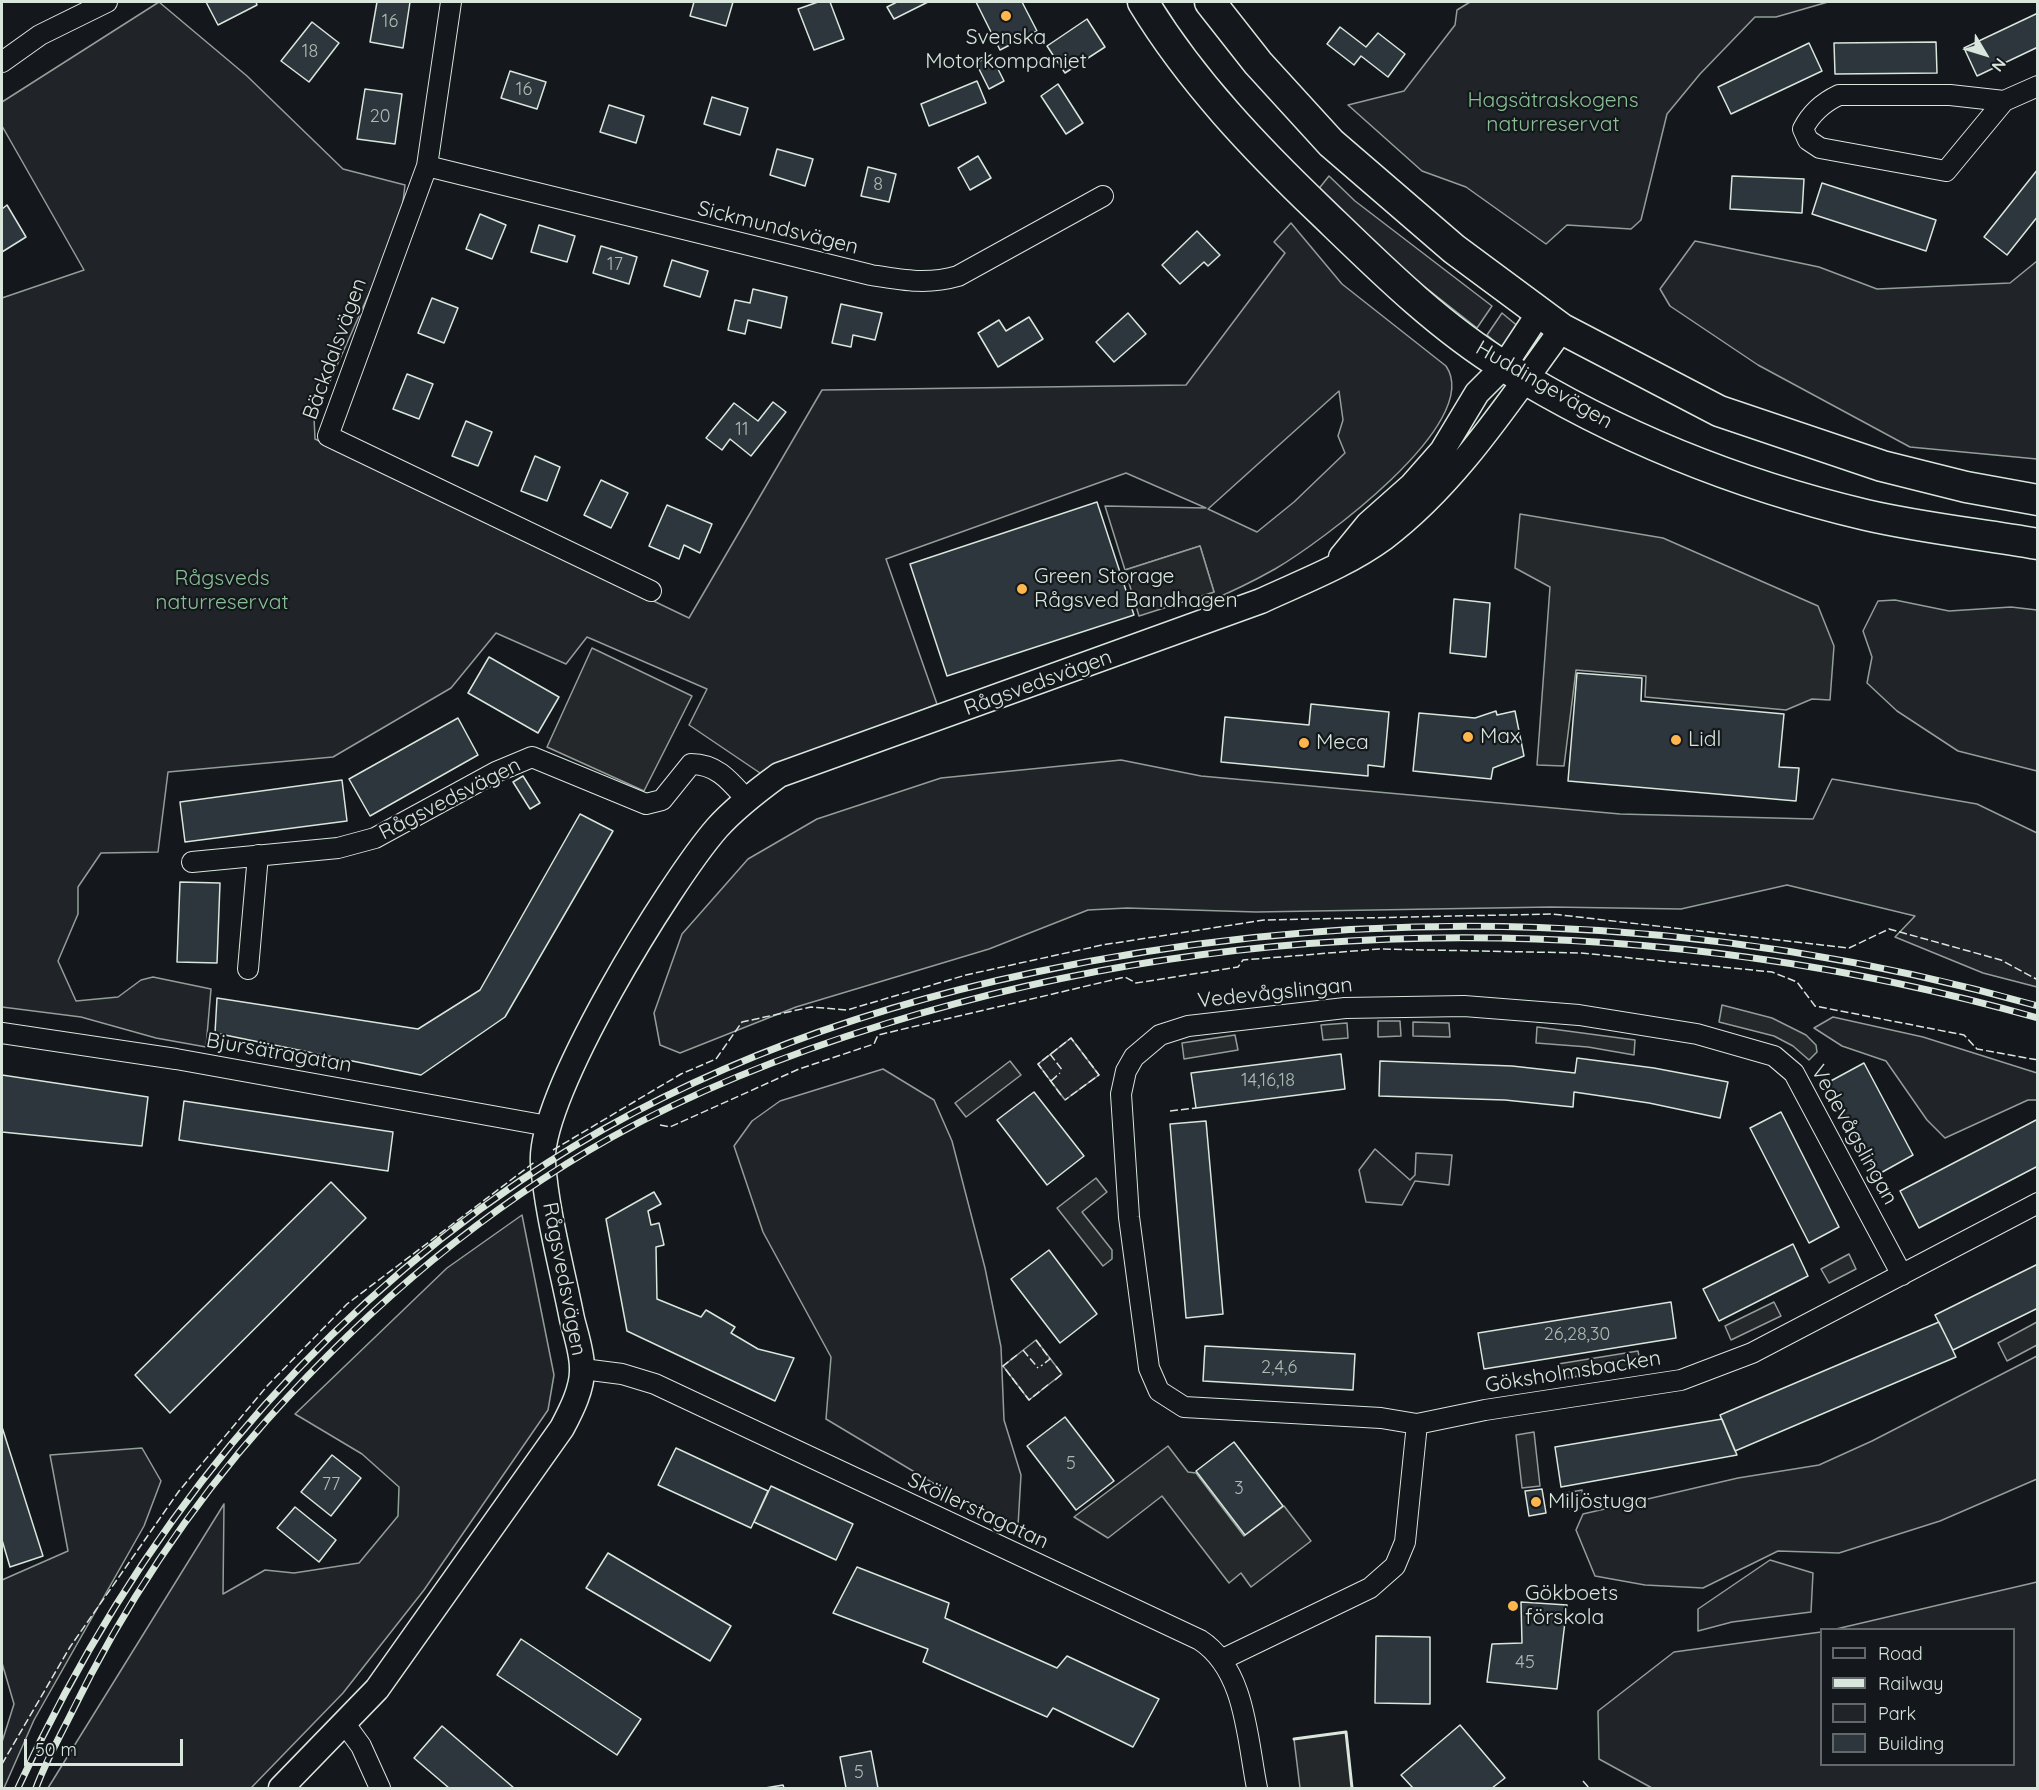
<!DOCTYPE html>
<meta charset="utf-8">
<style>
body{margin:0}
#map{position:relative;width:2039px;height:1790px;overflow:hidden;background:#14181c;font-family:Quicksand,sans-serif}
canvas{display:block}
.frame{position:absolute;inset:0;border:3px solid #d8e6dc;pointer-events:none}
.legend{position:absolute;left:1820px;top:1628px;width:195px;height:138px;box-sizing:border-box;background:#14181c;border:2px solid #626a69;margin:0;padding:8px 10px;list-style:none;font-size:18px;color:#d8e6dc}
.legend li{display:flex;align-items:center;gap:12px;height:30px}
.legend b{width:30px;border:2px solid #626a69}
.north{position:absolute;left:1955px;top:24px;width:60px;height:60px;-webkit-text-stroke:4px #14181c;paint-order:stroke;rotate:128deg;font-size:16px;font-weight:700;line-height:24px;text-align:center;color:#d8e6dc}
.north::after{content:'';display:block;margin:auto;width:21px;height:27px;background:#d8e6dc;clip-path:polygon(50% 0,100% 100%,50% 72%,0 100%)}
.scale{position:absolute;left:24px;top:1739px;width:159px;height:27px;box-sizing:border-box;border:3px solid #d8e6dc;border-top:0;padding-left:8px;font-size:18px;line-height:21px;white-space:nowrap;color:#d8e6dc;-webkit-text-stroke:4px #14181c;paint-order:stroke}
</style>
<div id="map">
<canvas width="2039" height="1790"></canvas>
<div class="frame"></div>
<ul class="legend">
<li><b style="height:8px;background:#14181c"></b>Road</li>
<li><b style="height:8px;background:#d8e6dc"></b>Railway</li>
<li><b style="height:16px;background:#202428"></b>Park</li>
<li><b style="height:16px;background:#2c363c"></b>Building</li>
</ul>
<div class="north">N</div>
<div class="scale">50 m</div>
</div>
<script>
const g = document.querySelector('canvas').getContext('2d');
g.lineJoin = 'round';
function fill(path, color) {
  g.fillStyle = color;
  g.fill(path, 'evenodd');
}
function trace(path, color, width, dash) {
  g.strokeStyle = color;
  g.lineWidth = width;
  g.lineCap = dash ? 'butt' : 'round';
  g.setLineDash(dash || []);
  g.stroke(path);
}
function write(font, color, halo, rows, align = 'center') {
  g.font = font + ' Quicksand,sans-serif';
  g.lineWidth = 4.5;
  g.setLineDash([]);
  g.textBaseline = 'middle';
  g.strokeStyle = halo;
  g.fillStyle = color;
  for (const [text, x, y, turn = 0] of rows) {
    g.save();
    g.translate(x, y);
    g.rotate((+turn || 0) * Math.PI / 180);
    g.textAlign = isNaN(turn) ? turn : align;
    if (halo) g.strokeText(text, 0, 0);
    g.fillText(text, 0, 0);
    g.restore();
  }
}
const green = new Path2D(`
 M159,2L247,76L343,169L405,185L402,210L380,269L314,417L315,439L689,618L822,390L1186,385L1285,253L1274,242L1291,223L1342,284L1446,366C1485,423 1318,544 1275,569C1252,582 1229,593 1205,603L1203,596L1214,592L1200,546L1125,570L1105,506L1206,508L1126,473L886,559L937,704L763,775L689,725L707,689L587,637L566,664L496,633L451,688L333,757L168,772L158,852L101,853L78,887V914L58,961L76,1001L118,997L141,980L153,977L211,989L206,1047L156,1038L81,1017L2,1007V298L84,270L2,126V102ZM1339,391L1343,420L1338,436L1345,453L1294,502L1257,532L1208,509Z
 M1470,2H1828L1776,17H1755L1700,74L1667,114L1641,220L1631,229L1567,225L1546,244L1466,187L1422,171L1348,105L1404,91L1455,25L1457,10Z
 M1329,176L1355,201L1492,306L1477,328L1397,265L1317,191Z
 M1695,241L1819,267L1877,289L2010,283L2037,261V459L1910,447L1758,365L1670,306L1660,289Z
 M1502,313L1520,328L1506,351L1487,335Z
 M1895,600L1949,611L2011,607L2037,610V771L1958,751L1897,711L1867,683L1872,657L1863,631L1878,601Z
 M1121,760L1201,776L1620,814L1813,819L1832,779L1977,804L2037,833V987L1983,973L1895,937L1915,916L1787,885L1681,909L1551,907L1256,912L1127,908L1088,910L989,949L796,1007L680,1053L660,1045L654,1013L682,934L748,859L817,819L941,778Z
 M1833,1017L1923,1037L2037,1073V1100H2028L1945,1138L1927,1120L1886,1061L1842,1046L1814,1028Z
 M1071,1038L1099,1075L1065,1100L1038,1064Z
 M883,1069L934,1100L952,1141L985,1268L1001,1347L1004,1420L1021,1475L1018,1526L948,1492L826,1419L831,1357L763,1232L734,1146L752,1121L780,1101Z
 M1375,1149L1410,1180L1415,1175L1416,1153L1452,1155L1449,1185L1415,1181L1402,1205L1366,1202L1359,1170Z
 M522,1215L554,1375L548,1410L424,1590L343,1693L251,1788H48L224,1504L223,1594L265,1570L294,1573L359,1563L398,1516L399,1487L362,1454L295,1414L447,1268Z
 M1036,1340L1062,1374L1029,1400L1003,1366Z
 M2037,1356V1479L1940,1521L1839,1553L1778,1551L1703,1588L1645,1585L1595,1576L1576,1530L1583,1514L1738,1478L1819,1465L1872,1441Z
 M142,1448L161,1481L144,1526L34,1720L4,1788H2V1742L14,1704L2,1663V1580L68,1551L50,1455Z
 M1770,1560L1813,1573L1811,1612L1732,1622L1698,1631V1609Z
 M2037,1582V1788H1652L1599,1759L1598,1711L1674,1652L1821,1632L1822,1764H2014V1630L1836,1629Z`);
fill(green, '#202428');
trace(green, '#939e99', 1.5);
const parking = new Path2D(`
 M1520,514L1663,538L1818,606L1834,646L1830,700L1812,699L1786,710L1645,697L1646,676L1576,670L1564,766L1537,765L1550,587L1515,568Z
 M1200,546L1214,592L1139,616L1125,570Z
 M592,648L692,696L644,791L547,747Z
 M1722,1005L1772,1018L1806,1035L1816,1045L1817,1052L1809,1060L1793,1046L1774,1036L1719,1022Z
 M1378,1021H1400L1401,1036L1378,1037Z
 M1413,1022L1449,1023L1450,1037L1413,1036Z
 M1347,1023L1348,1038L1323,1040L1321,1025Z
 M1537,1027L1635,1040L1634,1055L1588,1047L1536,1043Z
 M1235,1035L1238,1050L1184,1059L1182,1043Z
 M1010,1061L1021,1075L966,1117L955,1103Z
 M1096,1178L1107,1192L1082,1212L1112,1250V1259L1103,1266L1057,1208Z
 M1849,1254L1856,1269L1829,1283L1821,1269Z
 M1774,1302L1781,1316L1731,1340L1725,1326Z
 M2037,1322V1345L2007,1361L1998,1343Z
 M1638,1351L1641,1366L1560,1379L1558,1364Z
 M1534,1432L1540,1486L1522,1488L1516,1435Z
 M1168,1446L1188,1472L1196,1473L1244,1536L1284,1506L1311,1541L1251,1587L1241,1573L1229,1583L1162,1496L1108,1538L1074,1517Z
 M1582,1490L1584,1507L1568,1509L1566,1493Z
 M1346,1732L1352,1788H1300L1294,1739Z`);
fill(parking, '#24282b');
trace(parking, '#939e99', 1.5);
const building = new Path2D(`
 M206,2H256L257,5L218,25Z
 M377,2H410L403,48L370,42Z
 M694,2H733L726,26L690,16Z
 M818,2H830L844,39L814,50L798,9Z
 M897,2H928L894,19L887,7Z
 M976,2H1022L1037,31L1000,50Z
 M2038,13V47L1977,76L1964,48Z
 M1087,19L1105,47L1065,73L1047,46Z
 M312,22L339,43L309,82L281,61Z
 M1340,27L1366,47L1378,33L1405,54L1388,77L1361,56L1354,65L1327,44Z
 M1936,42L1937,73L1835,74L1834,43Z
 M1809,43L1822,71L1731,114L1718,87Z
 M991,55L1004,81L989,89L976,63Z
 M510,71L546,82L537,109L501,98Z
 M977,81L986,103L929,126L921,104Z
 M1058,84L1083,123L1066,134L1041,96Z
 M365,89L402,94L395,144L357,139Z
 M712,97L748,108L740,135L704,124Z
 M609,105L644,116L636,143L600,132Z
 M777,149L813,159L805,186L770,175Z
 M978,156L991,178L970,190L958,168Z
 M868,167L896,174L889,202L861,196Z
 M2038,169V216L2007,255L1984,237Z
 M1732,176L1804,179L1802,213L1730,209Z
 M1822,183L1936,220L1926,251L1812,214Z
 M7,205L26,237L2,252V209Z
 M480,214L506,225L492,259L466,249Z
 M539,225L575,236L567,262L531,252Z
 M1197,231L1220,255L1208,266L1204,262L1180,284L1162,265Z
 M601,246L637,257L629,284L593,273Z
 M672,260L708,271L700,297L664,286Z
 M753,289L787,297L781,328L748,320L745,334L728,330L735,300L750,303Z
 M432,298L458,308L444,343L418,333Z
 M841,304L882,313L875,340L853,335L851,347L832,343Z
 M1128,313L1146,334L1114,362L1096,342Z
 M1029,317L1043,339L998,367L978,333L999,320L1006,331Z
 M407,374L433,384L419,419L393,409Z
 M773,402L786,412L751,456L730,439L722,450L706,438L734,403L758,421Z
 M466,421L492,432L478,466L452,456Z
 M535,456L560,467L547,501L521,491Z
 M601,480L628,493L611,528L584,515Z
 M1097,502L1134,615L947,676L910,564Z
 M667,505L712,524L700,553L684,545L679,559L649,546Z
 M1454,599L1490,603L1486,657L1450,653Z
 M489,657L559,697L538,733L468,693Z
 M1577,673L1642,678L1641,701L1784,714L1779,767L1799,768L1796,801L1568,781Z
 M1311,704L1389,712L1384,767L1368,765V776L1221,762L1225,717L1309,725Z
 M1496,711L1497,715L1515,711L1524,756L1493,768L1491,779L1413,771L1419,713L1475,718Z
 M458,718L478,755L370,816L349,779Z
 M523,776L540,803L530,809L513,782Z
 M342,780L347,821L185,842L180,802Z
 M580,814L613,831L505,1017L421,1075L215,1033L217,998L418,1029L480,990Z
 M180,882L220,883L217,963L177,962Z
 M1341,1054L1345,1089L1196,1108L1191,1073Z
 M1577,1058L1654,1068L1728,1082L1720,1118L1649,1103L1574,1092L1573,1107L1505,1100L1379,1096L1380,1061L1512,1066L1575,1073Z
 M1864,1063L1913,1155L1877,1175L1827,1083Z
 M2,1075L148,1097L142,1146L2,1132Z
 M1034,1092L1084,1156L1047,1185L997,1120Z
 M184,1101L393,1132L388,1171L179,1140Z
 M1781,1112L1839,1227L1809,1243L1750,1128Z
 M2038,1119V1166L1919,1228L1900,1191Z
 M1206,1121L1223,1314L1186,1318L1170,1124Z
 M331,1182L366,1218L170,1413L135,1375Z
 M654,1192L661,1204L648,1211L651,1225L659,1223L664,1245L656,1247L657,1299L701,1317L706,1310L735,1327L731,1333L758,1349L794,1358L775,1401L627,1331L606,1219Z
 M1793,1244L1808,1276L1719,1321L1703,1289Z
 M1049,1250L1097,1314L1060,1343L1011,1279Z
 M2038,1264V1308L1953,1350L1935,1315Z
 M1671,1302L1676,1338L1484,1369L1478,1333Z
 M1939,1322L1956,1357L1735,1451L1720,1415Z
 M1205,1346L1355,1354L1353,1390L1203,1381Z
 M1065,1417L1114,1481L1076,1510L1027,1446Z
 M1722,1419L1737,1455L1561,1487L1555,1447Z
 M2,1427L43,1556L10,1567L2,1540Z
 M1234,1442L1283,1506L1245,1535L1196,1471Z
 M676,1448L768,1491L751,1528L658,1485Z
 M332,1455L361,1478L331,1516L301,1492Z
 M771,1486L853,1524L836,1560L754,1522Z
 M1542,1489L1546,1513L1529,1516L1525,1491Z
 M295,1507L336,1540L319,1562L277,1528Z
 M608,1553L731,1626L710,1661L586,1588Z
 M857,1567L949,1603L945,1618L1057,1668L1067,1656L1159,1699L1133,1747L1053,1708L1047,1717L923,1662L928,1649L833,1613Z
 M1521,1602L1567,1605L1557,1689L1487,1682L1492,1644L1522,1643Z
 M1376,1636L1430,1637V1704L1375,1703Z
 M521,1639L641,1719L617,1755L497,1675Z
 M1460,1725L1505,1778L1492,1788H1413L1401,1775Z
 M442,1726L514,1788H449L414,1758Z
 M871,1751L878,1788H846L840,1757Z
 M783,1785L784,1788H765Z`);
fill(building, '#2c363c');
trace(building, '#d8e6dc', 1.5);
const minor = new Path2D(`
 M451,2L427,166L328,436L651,591
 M2,62L40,35L107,2
 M2004,101L1946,171L1820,148L1808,140L1803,129C1811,113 1822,103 1839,95H1950L2004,101L2038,86
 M427,166L871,275C902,280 927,285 958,276L1103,196
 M192,862L338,848L375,838L496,772L532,757L646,804L662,800L691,764C717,764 730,781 746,799
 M248,969L258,855
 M2,1033L176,1059L548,1126
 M583,1369L622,1374L655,1384L1200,1640C1246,1670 1247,1739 1257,1788
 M1417,1424L1381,1418L1184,1407L1159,1391L1149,1368L1129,1217L1121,1094L1126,1071L1134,1057L1160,1035L1188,1026L1345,1008L1464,1006L1579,1015L1697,1034L1774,1056L1794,1073L1902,1275
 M1223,1659L1370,1588L1395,1566L1405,1542L1417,1424L1485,1410L1681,1380L1752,1353L2038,1203
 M345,1724L361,1746L380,1788`);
const tertiary = new Path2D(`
 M1341,557L1368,524L1412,485L1442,451L1477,393L1504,366L1539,313
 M281,1788L377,1689L562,1428C571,1411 583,1388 582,1368C582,1352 576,1335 572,1319C562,1268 547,1215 543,1163C538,1096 670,882 717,828C735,808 757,791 779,775L1261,601C1302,582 1347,565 1384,538C1456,484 1509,401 1562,329`);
const primary = new Path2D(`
 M1143,2C1191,81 1256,149 1322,212C1379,267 1437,325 1505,367C1615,435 1739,485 1866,515C1922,528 1981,534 2038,544
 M1210,2L1258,63L1331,143L1454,249L1562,329L1719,411L1882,466L1966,487L2038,500`);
trace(minor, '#d8e6dc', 22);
trace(tertiary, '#d8e6dc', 27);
trace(primary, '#d8e6dc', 33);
trace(minor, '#14181c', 20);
trace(tertiary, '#14181c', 24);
trace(primary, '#14181c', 30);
const rail = new Path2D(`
 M18,1788C131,1542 295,1334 520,1181C674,1076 854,1010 1036,972C1371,901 1708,913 2038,1006
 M36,1788C45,1763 59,1738 71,1714C123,1607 188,1509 267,1420C366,1309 482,1210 612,1137C698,1089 791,1053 885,1024C1259,908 1662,912 2038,1018`);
trace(rail, '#d8e6dc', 7);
trace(rail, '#14181c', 4.5, [14]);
trace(new Path2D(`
 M1050,1054L1063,1071
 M1051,1081L1060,1073
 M1061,1095L1038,1064L1071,1038L1099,1075L1065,1100
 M1170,1111L1196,1108
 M660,1125L670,1127L799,1069L874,1044L878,1035L1125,977L1136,983L1238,967L1243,960L1379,949L1581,953L1772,972L1797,982L1815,1006L1964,1035L1977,1049L2038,1060
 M553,1150L681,1074L716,1059L742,1022L811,1007L847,1010L966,975L1102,945L1264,920L1552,914L1849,948L1889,929L2001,960L2038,980
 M1036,1340L1050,1359L1041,1366
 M1023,1350L1038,1368
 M1017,1355L1003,1366L1029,1400L1049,1384
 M1055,1380L1062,1374L1056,1366
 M2,1764L70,1647L179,1491L268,1385L347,1304L536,1161
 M1583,1781L1589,1788`), '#d8e6dc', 1.5, [8, 3]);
trace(new Path2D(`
 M1294,1739L1346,1732L1352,1788`), '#d8e6dc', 3);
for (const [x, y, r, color] of [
 [1006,16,6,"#ffb74d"],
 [1022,589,6,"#ffb74d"],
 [1468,737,6,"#ffb74d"],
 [1676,740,6,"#ffb74d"],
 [1304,743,6,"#ffb74d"],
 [1536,1502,6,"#ffb74d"],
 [1513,1606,6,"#ffb74d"]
]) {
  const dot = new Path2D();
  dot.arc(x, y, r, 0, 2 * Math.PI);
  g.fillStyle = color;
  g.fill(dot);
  trace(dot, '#14181c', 2);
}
write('18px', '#adbab4', null, [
 ["16",390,22],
 ["18",310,52],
 ["16",524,90],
 ["20",380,117],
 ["8",878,185],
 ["17",615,265],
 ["11",742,430],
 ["14,16,18",1268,1081],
 ["26,28,30",1577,1335],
 ["2,4,6",1279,1368],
 ["5",1071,1464],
 ["77",331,1485],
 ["3",1239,1489],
 ["45",1525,1663],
 ["5",859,1773]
]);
write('21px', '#d8e6dc', '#14181c', [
 ["Svenska",1006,38,"center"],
 ["Motorkompaniet",1006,62,"center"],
 ["Green Storage",1034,577],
 ["Rågsved Bandhagen",1034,601],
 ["Max",1480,737],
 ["Lidl",1688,740],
 ["Meca",1316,743],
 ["Miljöstuga",1548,1502],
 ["Gökboets",1525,1594],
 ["förskola",1525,1618]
], 'left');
write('21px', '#8ac095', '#14181c', [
 ["Hagsätraskogens",1553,101],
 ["naturreservat",1553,125],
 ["Rågsveds",222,579],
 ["naturreservat",222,603]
]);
write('21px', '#d8e6dc', '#14181c', [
 ["Sickmundsvägen",778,228,14],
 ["Bäckdalsvägen",335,349,-70],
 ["Huddingevägen",1544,385,30],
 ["Rågsvedsvägen",1038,683,-20],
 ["Rågsvedsvägen",450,799,-27],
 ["Vedevågslingan",1275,993,-6],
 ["Bjursätragatan",279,1053,10],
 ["Vedevågslingan",1854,1135,61],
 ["Rågsvedsvägen",564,1279,79],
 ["Göksholmsbacken",1573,1372,-9],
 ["Sköllerstagatan",978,1511,25]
]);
</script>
